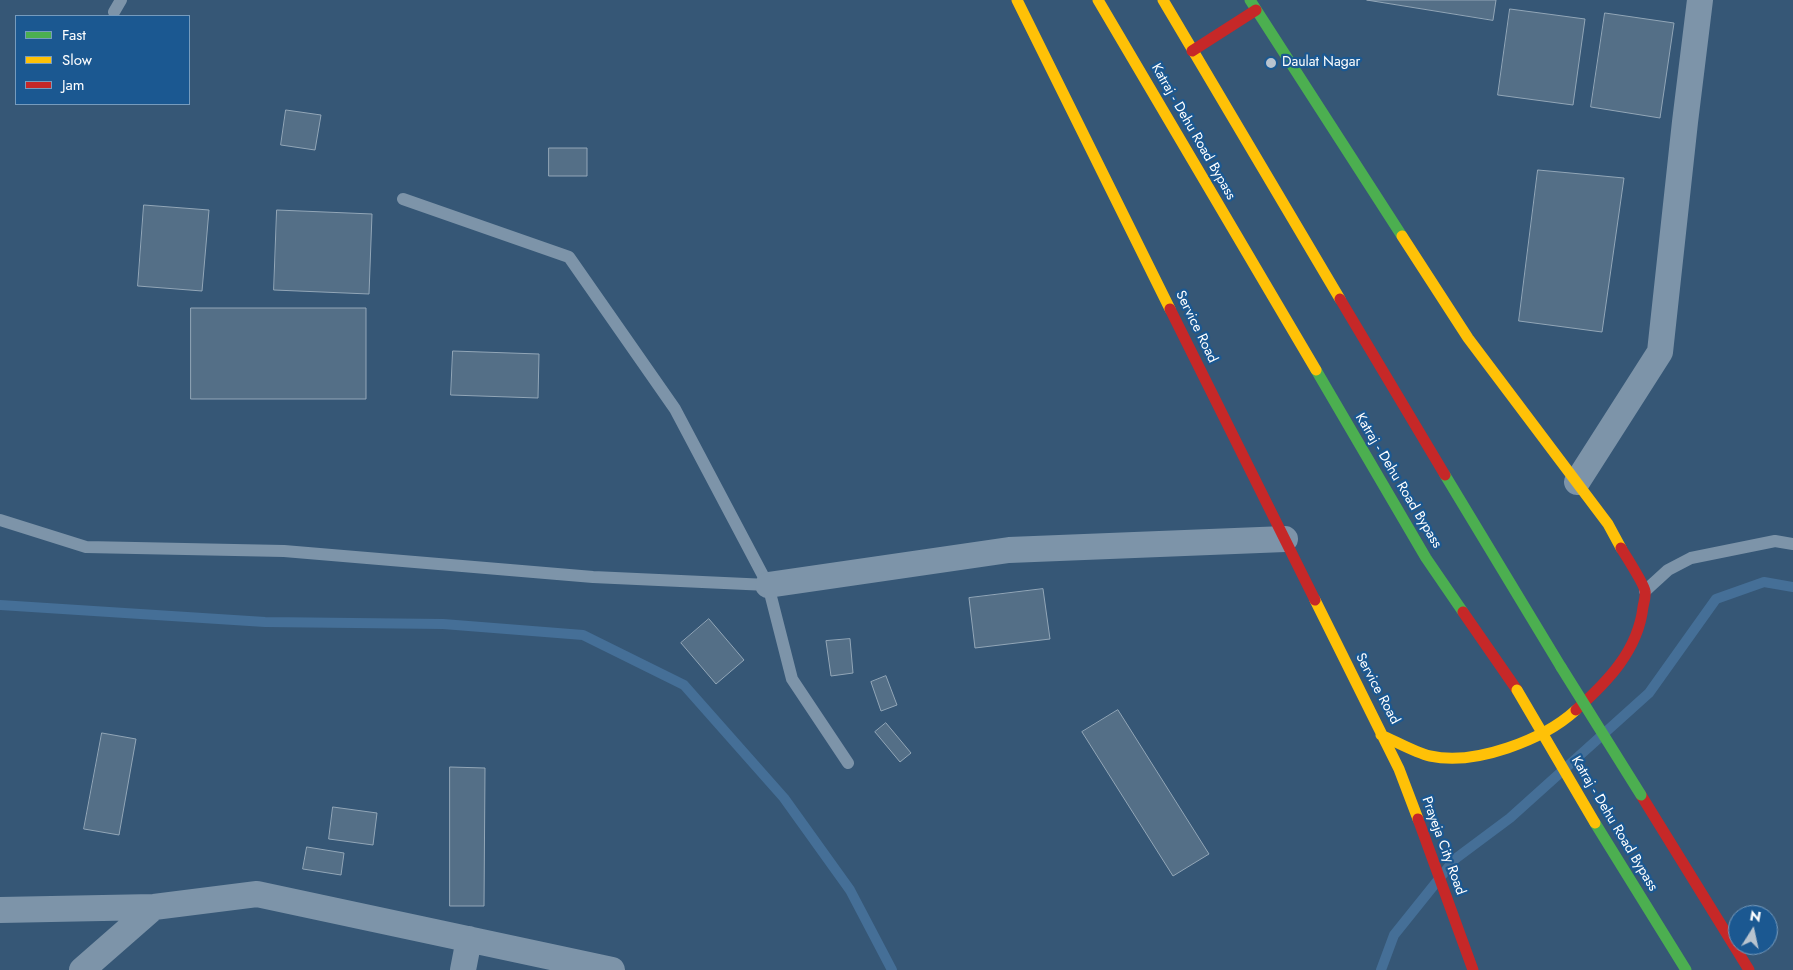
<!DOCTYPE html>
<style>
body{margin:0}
#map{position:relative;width:1793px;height:970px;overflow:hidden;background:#365776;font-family:Jost,sans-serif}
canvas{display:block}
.legend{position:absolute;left:15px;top:15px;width:175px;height:90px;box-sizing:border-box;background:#1b5891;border:1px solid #769bbd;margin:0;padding:6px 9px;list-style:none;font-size:15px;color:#fff}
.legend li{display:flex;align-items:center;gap:10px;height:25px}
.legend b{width:25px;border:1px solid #769bbd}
.north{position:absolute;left:1728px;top:905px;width:50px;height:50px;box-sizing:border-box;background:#1b5891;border:1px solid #769bbd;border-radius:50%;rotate:10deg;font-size:14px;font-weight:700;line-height:20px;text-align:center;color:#fff}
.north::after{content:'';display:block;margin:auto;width:18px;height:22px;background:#b9c4cf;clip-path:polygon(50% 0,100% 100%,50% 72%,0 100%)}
</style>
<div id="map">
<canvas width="1793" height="970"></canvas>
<ul class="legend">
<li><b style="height:6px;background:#4caf50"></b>Fast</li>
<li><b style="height:6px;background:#ffc107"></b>Slow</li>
<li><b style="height:6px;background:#c62828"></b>Jam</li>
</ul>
<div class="north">N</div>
</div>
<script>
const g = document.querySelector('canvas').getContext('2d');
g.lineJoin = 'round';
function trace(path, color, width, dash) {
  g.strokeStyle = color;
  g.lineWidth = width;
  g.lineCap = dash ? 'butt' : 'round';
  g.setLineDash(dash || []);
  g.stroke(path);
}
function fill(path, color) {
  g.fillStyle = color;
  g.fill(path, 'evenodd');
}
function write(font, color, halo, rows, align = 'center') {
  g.font = font + ' Jost,sans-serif';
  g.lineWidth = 4.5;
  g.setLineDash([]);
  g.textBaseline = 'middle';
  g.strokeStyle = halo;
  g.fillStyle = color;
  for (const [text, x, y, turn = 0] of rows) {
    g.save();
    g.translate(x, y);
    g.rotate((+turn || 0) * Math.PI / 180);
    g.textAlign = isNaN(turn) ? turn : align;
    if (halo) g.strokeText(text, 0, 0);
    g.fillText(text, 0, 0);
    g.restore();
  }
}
trace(new Path2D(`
 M0,605L265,622L443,624L583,635L684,685L784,798L850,890L892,970
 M1381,970L1394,935L1455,859L1510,818L1649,693L1716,599L1764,582L1793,587`), '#456f97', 10);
const building = new Path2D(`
 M1367,0H1496L1493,20Z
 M1510,9L1585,19L1573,105L1498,95Z
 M1605,13L1674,23L1660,118L1591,107Z
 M286,110L321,115L315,150L281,145Z
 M549,148H587V176H549Z
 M1538,170L1624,178L1602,332L1519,321Z
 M144,205L209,210L202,291L138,286Z
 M277,210L372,214L369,294L274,290Z
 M191,308H366V399H191Z
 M453,351L539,354L538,398L451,395Z
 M1043,589L1050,639L975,648L969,598Z
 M709,619L744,660L716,684L681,643Z
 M850,639L853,673L831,676L826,641Z
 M886,676L897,705L881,711L871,682Z
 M1118,710L1209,854L1173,876L1082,732Z
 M886,723L911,753L900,762L875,732Z
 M102,733L136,739L119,835L84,829Z
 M450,767L485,768L484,906H450Z
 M333,807L377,813L373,845L329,839Z
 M307,847L344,853L341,875L303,869Z`);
fill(building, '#546f87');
trace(building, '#92a6b7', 1);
trace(new Path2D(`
 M114,12L121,0
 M403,199L569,257L675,409L768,585L792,679L848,763
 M0,520L86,547L284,551L593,577L768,585
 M1645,591L1668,570L1691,558L1775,541L1793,544`), '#7d94a9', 12);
trace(new Path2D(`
 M1577,482L1660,352L1685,122L1700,0
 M768,585L1009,550L1285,539
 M0,910L154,907L257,894L612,970
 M82,970L154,907
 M463,970L469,939`), '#7d94a9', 26);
trace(new Path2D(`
 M1250,0L1402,236
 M1316,370L1426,558L1463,612
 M1445,475L1561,667
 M1595,823L1686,970`), '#4caf50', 11);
trace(new Path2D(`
 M1017,0L1170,309
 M1098,0L1316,370
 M1163,0L1340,299
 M1402,236L1468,338L1608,524L1621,548
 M1315,600L1399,769L1418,819
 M1381,735C1395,741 1416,753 1430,756C1475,766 1543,740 1576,710`), '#ffc107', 11);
trace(new Path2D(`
 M1192,51L1256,10
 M1340,299L1445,475
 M1170,309L1315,600
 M1463,612L1517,690
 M1576,710C1607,682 1638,651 1643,607C1644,602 1646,596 1645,591C1644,584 1626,556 1621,548
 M1641,795L1749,970
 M1418,819L1473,970`), '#c62828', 11);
trace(new Path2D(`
 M1561,667L1641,795`), '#4caf50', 11);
trace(new Path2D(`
 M1517,690L1595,823`), '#ffc107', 11);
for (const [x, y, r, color] of [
 [1271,63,6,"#b9c4cf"]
]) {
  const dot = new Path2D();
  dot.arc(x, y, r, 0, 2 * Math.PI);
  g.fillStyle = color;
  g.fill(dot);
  trace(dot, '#1b5891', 2);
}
write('14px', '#fff', '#1b5891', [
 ["Daulat Nagar",1282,63]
], 'left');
write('14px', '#fff', '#1b5891', [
 ["Katraj - Dehu Road Bypass",1193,132,60],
 ["Service Road",1196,327,64],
 ["Katraj - Dehu Road Bypass",1398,481,59],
 ["Service Road",1377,689,62],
 ["Katraj - Dehu Road Bypass",1614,824,59],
 ["Prayeja City Road",1443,846,70]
]);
</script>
